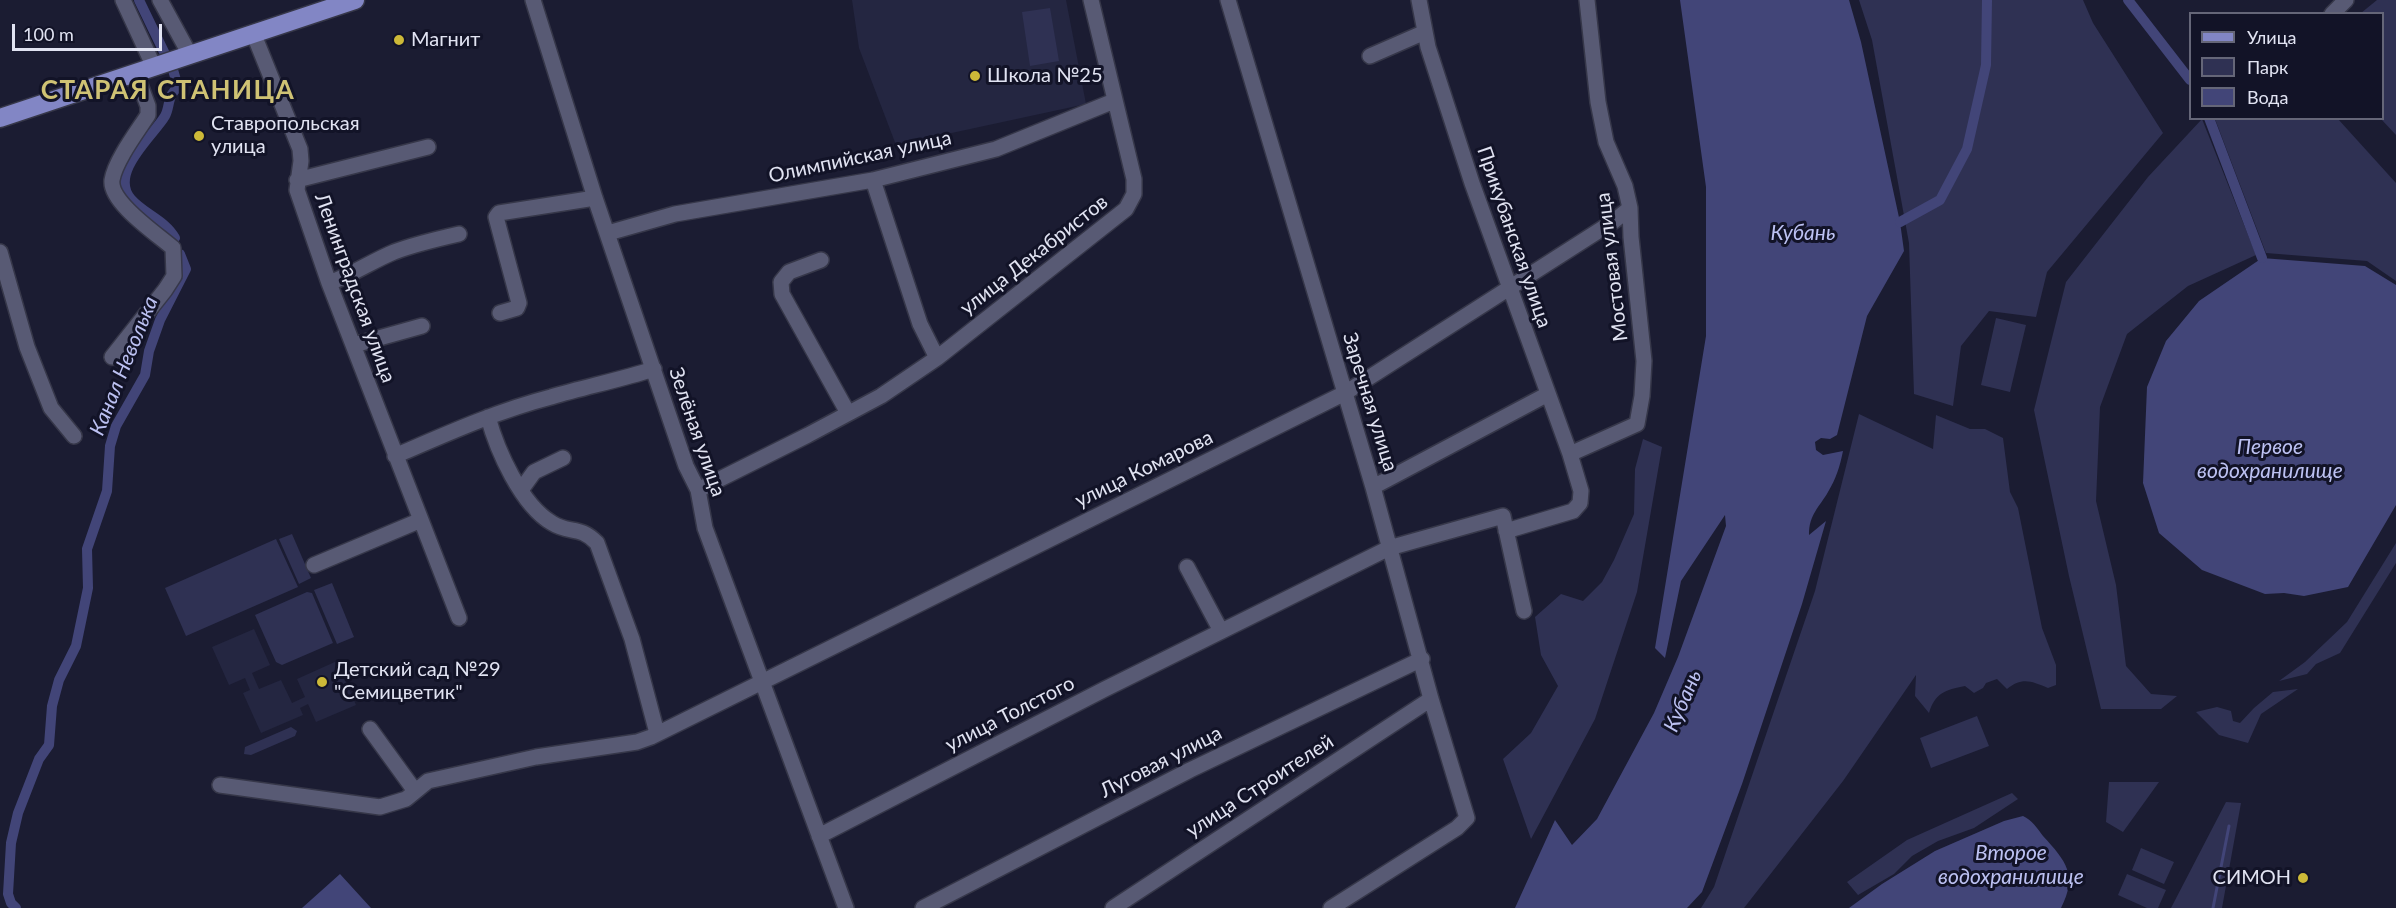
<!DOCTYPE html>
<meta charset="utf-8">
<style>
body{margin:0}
#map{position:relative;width:2396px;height:908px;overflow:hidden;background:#1b1c32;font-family:Lato,sans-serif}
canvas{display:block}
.legend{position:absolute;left:2189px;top:12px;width:195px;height:108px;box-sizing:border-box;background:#121327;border:2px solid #656678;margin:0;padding:8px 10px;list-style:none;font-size:18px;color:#e1e3f2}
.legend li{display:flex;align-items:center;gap:12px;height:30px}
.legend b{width:30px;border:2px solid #656678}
.scale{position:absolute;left:12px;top:24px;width:150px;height:27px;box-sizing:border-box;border:3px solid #e1e3f2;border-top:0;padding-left:8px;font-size:18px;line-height:21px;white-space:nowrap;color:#e1e3f2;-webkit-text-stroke:4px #121327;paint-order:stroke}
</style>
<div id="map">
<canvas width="2396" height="908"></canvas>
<ul class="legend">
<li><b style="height:8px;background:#8286c5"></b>Улица</li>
<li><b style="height:16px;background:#2f3153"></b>Парк</li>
<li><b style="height:16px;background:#424578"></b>Вода</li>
</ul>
<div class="scale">100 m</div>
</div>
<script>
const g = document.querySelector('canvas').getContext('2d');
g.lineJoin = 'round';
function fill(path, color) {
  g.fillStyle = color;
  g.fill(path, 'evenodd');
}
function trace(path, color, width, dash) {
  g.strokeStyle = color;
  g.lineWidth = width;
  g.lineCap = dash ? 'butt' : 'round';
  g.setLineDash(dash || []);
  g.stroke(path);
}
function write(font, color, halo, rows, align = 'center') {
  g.font = font + ' Lato,sans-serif';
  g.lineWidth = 6;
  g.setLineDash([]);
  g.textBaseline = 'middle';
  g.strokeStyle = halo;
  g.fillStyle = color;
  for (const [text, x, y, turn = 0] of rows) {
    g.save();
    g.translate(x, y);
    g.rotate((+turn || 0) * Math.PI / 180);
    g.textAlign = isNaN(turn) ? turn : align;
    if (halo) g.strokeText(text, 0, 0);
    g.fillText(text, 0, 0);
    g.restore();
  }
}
fill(new Path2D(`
 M852,0H1066L1086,104L896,145L859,48Z
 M254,629L270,665L252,673L259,689L281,680L292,703L305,697L297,679L337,661L356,705L316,722L308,704L300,708L303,715L261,733L243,693L250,690L245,678L229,685L212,647Z`), '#242641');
fill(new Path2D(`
 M1859,0H2083L2093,23L2163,133L2047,272L2036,317L1989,311L1961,346L1953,406L1914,394L1909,243L1872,40Z
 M2377,0H2396V135L2381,119L2382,14L2361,13Z
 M1050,8L1059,61L1030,66L1022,12Z
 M2202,119L2256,255L2188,286L2127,334L2100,407L2096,501L2116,585L2126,666L2151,694L2177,696L2161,709H2101L2069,576L2034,410L2066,282L2148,177Z
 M2215,119H2338L2396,183V281L2367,261L2266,253Z
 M1996,318L2026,325L2010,392L1981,385Z
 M1859,414L1933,449L1936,415L1970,429H1985L2003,438L2010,492L2018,508L2042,628L2056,665V685L2048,688C2031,681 2022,677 2007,689L1997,679L1986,683L1983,688L1974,693L1965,686C1945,690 1935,693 1929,713L1915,696L1916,675L1843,781L1744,908H1701L1714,887L1815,591Z
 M1643,439L1662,447L1637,592L1595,719L1531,839L1503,759L1531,733L1558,686L1541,655L1535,617L1561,594L1583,601L1602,582L1614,560L1634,514L1635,469Z
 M292,534L311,578L299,584L279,539Z
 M276,539L298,587L186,636L165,588Z
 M2396,543V563L2340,653L2316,664L2307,674L2279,681L2305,662L2347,622Z
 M332,583L354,637L337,644L314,590Z
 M307,592L312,593L333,643L282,665L276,662L255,615Z
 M2298,689L2261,714L2248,743L2219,735L2196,712L2217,707L2231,711L2233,721L2240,723L2254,708L2273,692Z
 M1977,716L1989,746L1931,768L1920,738Z
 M291,727L297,731L295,736L251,755L244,754L245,747Z
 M2109,782H2159L2123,832L2106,822Z
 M2012,793L2018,799L1974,828L1938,841L1912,856L1894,874L1858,895L1847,882L1907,840Z
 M2226,802L2241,803L2222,908H2171Z
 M2141,848L2174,862L2164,884L2132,870Z
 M2127,874L2166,890L2158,908H2147L2118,895Z`), '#2f3153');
fill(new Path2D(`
 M1680,0H1849L1861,42L1900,222L1904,251L1867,316L1837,435L1830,439L1821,438L1815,442L1816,450L1823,455L1843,451C1840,466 1836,479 1828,492C1819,508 1809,514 1809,535L1826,521L1802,604L1742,784L1702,892L1687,908H1515L1555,820L1572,845L1597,819L1654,713L1678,657L1726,526L1725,515L1681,581L1665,658L1655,648L1706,336V187Z
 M2262,258L2365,266L2396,285V505L2348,587L2304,596L2284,593L2265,594L2202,570L2159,533L2143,483L2147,387L2166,341L2199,301Z
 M2023,816C2032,820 2037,828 2043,836C2066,861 2078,875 2061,908H1849L1882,884L1935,851L2004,821Z
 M340,874L371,908H302Z`), '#424578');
trace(new Path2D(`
 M2213,908L2229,826`), '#424578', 3);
trace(new Path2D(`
 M139,0L165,54
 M2128,0L2190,80
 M173,70L178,87C176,89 174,91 172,94C168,101 169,109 165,116C154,135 108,173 131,199C144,214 165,220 175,238
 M2209,118L2262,258
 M1900,222L1940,200L1967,149L1986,65L1987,0
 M16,908L11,903L8,894L11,843L18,813L39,759L49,745L52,706L59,680L76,646L88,588L87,549L107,491L110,446L116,426L145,375L149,351L160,320L186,269L180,254`), '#424578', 10);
const minor = new Path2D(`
 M123,0L154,67
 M160,0L190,55
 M533,0L595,198L686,466L698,490L705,528L846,908
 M1228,0L1373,487L1431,699L1467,818L1457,828L1331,908
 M1419,0L1428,47L1472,183L1570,454L1581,491L1580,503L1573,511L1506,531
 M2332,14L2346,0
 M254,35L300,149L301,161L297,190L329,283L421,520L314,565
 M1370,56L1425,32
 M297,180L428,147
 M873,180L920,324L937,358
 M608,233L675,214L873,180L996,149L1114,101
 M0,252L27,347L51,408L74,436
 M821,260L789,272L781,282L782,294L848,413
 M329,283C352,275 372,261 394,252C415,244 437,239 459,234
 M500,313L517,308L519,303L496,217L499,213L595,198
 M354,345L422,326
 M112,357L165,290L174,276L173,248C157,234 109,202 112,180C115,161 137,132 148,115V106L136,74
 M488,417C497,450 521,505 552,523C569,534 580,525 597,543L632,639L657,733
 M1570,454L1637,424L1642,396L1644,361L1631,237L1630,208L1625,186L1606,142L1598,102L1587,0
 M395,456C446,434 497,411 551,397C585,387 619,380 654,369
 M1373,487L1548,394
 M521,490L534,472L563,458
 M698,490L808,435L881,396L937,358L1126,209L1134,194V179L1091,0
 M421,520L459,618
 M1187,567L1221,631
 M370,729L415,791
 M220,785L380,807L406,799L428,781L536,757L637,742L651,737L1345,393L1614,221L1630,208
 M819,836L1105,689L1389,548L1503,516L1524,611
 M923,908L1190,770L1422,659
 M1113,908L1431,699`);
const major = new Path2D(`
 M0,118L355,0`);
trace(minor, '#363749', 18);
trace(major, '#363749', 21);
trace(minor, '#585a74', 15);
trace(major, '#8286c5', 18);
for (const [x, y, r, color] of [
 [399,40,6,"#cdb938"],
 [975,76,6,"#cdb938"],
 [199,136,6,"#cdb938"],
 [322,682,6,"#cdb938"],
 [2303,878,6,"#cdb938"]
]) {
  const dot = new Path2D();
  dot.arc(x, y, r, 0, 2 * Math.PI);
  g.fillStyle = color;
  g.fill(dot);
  trace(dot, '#121327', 2);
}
write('20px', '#e1e3f2', '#121327', [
 ["Магнит",411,40],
 ["Школа №25",987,76],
 ["Ставропольская",211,124],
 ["улица",211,147],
 ["Детский сад №29",334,670],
 ["\"Семицветик\"",334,693],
 ["СИМОН",2291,878,"right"]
], 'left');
write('20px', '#e1e3f2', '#121327', [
 ["Олимпийская улица",860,157,-12],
 ["Прикубанская улица",1514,237,71],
 ["улица Декабристов",1034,255,-38],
 ["Мостовая улица",1612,267,-97],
 ["Ленинградская улица",355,288,70],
 ["Заречная улица",1370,402,73],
 ["Зелёная улица",697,432,71],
 ["улица Комарова",1144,469,-26],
 ["улица Толстого",1010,714,-27],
 ["Луговая улица",1161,762,-27],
 ["улица Строителей",1260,786,-33]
]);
write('italic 21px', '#bcc1f2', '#121327', [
 ["Кубань",1803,233],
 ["Канал Неволька",124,366,-68],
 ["Первое",2270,447],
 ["водохранилище",2270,471],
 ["Кубань",1683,701,-67],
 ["Второе",2011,853],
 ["водохранилище",2011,877]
]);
g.letterSpacing = '1.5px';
write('bold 26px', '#cfc274', '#121327', [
 ["СТАРАЯ СТАНИЦА",168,91]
]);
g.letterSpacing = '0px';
</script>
